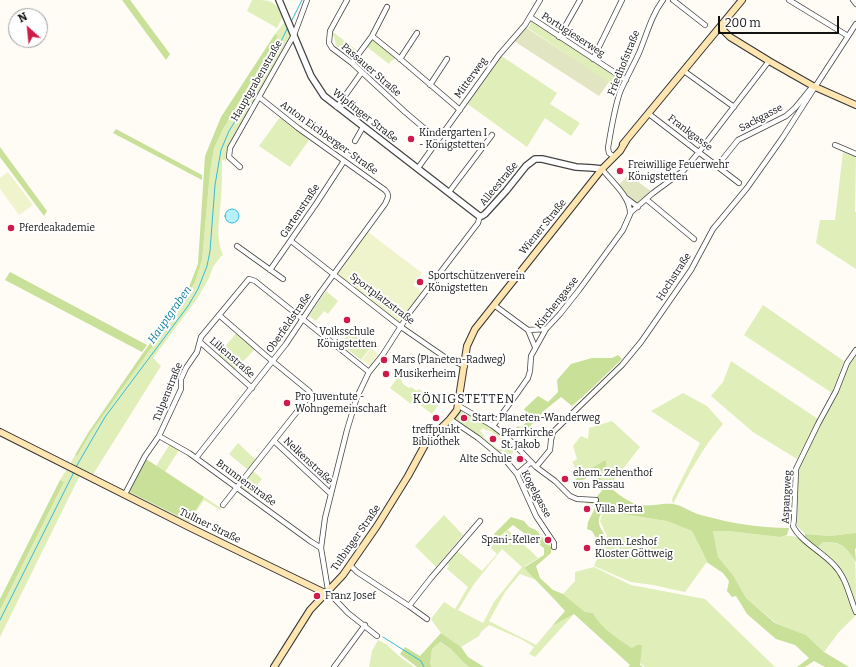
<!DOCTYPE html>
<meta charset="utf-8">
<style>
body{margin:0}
#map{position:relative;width:856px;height:667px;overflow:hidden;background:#fffbf5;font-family:Bitter,serif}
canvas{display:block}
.north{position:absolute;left:8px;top:8px;width:40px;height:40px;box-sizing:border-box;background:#fff;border:1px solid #a0a0a0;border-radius:50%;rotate:333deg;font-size:11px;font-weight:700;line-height:16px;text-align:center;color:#111}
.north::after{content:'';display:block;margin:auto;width:14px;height:18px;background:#ce1c4a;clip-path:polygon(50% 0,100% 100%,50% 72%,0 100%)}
.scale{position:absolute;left:718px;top:16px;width:121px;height:18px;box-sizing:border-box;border:2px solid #111;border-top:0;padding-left:5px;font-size:12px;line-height:14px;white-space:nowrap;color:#111;-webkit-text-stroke:3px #fff;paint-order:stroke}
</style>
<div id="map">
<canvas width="856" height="667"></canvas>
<div class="north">N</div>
<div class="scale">200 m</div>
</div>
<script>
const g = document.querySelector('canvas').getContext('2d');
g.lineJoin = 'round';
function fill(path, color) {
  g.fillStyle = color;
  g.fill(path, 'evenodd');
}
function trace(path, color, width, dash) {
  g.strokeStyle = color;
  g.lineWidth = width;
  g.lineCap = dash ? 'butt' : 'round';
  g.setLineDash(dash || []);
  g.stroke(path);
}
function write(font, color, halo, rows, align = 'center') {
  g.font = font + ' Bitter,serif';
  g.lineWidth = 4;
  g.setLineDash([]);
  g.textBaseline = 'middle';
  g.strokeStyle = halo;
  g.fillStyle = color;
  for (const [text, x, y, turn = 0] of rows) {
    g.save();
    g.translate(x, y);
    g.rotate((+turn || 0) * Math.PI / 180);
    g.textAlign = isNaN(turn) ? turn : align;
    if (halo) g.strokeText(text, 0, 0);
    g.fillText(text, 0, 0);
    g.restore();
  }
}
fill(new Path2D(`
 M252,0C269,0 275,0 283,16L277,28L247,11Z
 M530,19L624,82L619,90L528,28L531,23L529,21Z
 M284,23H286L290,37L279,59L228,146L226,155V161L222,160C222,172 222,185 221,197C220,216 215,237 223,255L221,256L213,267L209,278L197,299L153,358L161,366L92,476L70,464L75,455L77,456L92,431L177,312L195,282L202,260L210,172L214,148L223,129L278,36L275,34Z
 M333,32L359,52L354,59L350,60L349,55L336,45L334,36H331Z
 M372,38L396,57L393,60H392L389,64L367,47Z
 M500,55L557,93L550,104L580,123L571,136L545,118L527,147L465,102Z
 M280,117L309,140L290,167L259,146Z
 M843,152L856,157L855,212H856V269L816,243L820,220H835Z
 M326,291L338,301L328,314L324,311L316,321L309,316Z
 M763,305L844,361L832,393L744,335Z
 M238,331L256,348L235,370L218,355Z
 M350,332L370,348L361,360L341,344Z
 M856,352V533L830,536L805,534L797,526L798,469L837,392L848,363Z
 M731,361L818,419L797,459L753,432L711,396L723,382Z
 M399,376L403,384L409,388L411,387L417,391L419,389L439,404L432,414L419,404L417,406L413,402L411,404L390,388Z
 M683,393L707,406L723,424C702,448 688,475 673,504L672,499L700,443L651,411Z
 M459,406L487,424L509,440L507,442L515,450L509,457L503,450L498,453L450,419ZM483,428L487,431L488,429L490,432L491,431L500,438L499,440L502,441L503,445L501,447H500V449L499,450L483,437L484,435L480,431Z
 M612,421L640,447L609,487L597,475L579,473L572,462L577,459L573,446L581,436L588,439L589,428Z
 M238,443L256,460L248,470L229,454Z
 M170,444L179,450L165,472L156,466Z
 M67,469L80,475L0,637V610L64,482L60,480Z
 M252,470L262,479L249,494L240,486Z
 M128,491L187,521L204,497L221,508L220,510L204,500L195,513L192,521L186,523L127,493Z
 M603,511L667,521L692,531L708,563H706L685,592L653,585L631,582L594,566L607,536L600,521Z
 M444,515L463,535L436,567L415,546Z
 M508,530C518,540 528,548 538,558L525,566V569L536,580L520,574L505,592L489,621L536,645L552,626L574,614L535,657L529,654L534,647L521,639L489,625L481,632L479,636L461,647L441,633L431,619L444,602L455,609L468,587L447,569L449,566L447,562L456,550L482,571L497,554L490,547ZM502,549L522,567L494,602L483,623L458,610L474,584Z
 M713,531H728L780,537C797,532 809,544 822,553L819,546L823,542C837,541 850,547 855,561C856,569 856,605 856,615L839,632L824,652L806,635L776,623L746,598L733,575L718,557Z
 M594,567L631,585L705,599L775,667H645L634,658L632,648C617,638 602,629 593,613L585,612L563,594L575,581V572Z
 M378,640L386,644L399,656L414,667H369L372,651Z
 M439,642L451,649L464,663L469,667H432L430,664L432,649Z`), '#e0eeba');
fill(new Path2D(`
 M122,0H130L170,54L166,60Z
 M275,34L278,36L223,129L214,148L210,172L202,260L195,282L177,312L92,431L77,456L75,455L88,433L143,353L173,313L189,287L198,264L205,156L221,117Z
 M116,129L202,175V180L113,133Z
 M0,147L47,211L44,216L0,157Z
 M10,272L147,345L142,352L5,280Z
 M618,355L622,359L592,388L572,406L561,397L545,410L519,438L513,431L518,426L521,428L530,418L524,409L538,396L548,402L558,392L557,380L571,364L592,358H612Z
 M146,459L204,497L188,521L128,491Z
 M606,460V467L597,475C608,486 620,497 633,503C646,509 660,502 673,504C682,505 692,513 701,515C730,523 759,528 789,528L787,535L780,537L728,531H713L718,557L733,575L746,598L775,623L806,635L824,652L849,667H825L814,661L805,667H797L809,658L795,645L776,639L747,614L736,596L732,597L727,591L729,581L723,573L708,563L692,531L667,521L603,511C595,522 600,526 605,536L598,557L594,555L599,543L592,531L587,529L588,522L597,504L586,503V502L595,499L604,488L590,476L577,483L574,481L577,478L579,473H583Z
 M60,480L64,482L0,610V599Z
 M511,517L524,521L529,527L536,530L551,547V553L536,566L540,578L553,590L563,594L585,612L593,613C602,629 617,638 632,648L637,645H642L640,665L643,667H628L630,665L574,614L552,626L565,611L556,601L525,569V567L544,555V548L513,525L498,538L494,534Z
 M856,533V548L855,549L856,562C847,547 841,541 823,542L819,546L822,554L804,539L805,534L830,536Z
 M441,633L461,647L468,657L484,667H469L464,663L451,649L440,642L432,649L430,664L432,667H417L400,654L405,647L420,656Z`), '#c8e098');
fill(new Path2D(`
 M525,27L609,82L599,96L514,41Z
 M630,173L641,184L651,191L637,204L617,187Z`), '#e1e5c2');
fill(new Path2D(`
 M8,172L33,205L19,215L0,189V178Z
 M368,232L422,273L413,285L422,292L399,323L337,274Z
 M371,348L378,354L370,366L362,360Z`), '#eff4cd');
const water = new Path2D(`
 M225 216a7 7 0 1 1 14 0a7 7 0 1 1-14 0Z`);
fill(water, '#b5f0fb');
trace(water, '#36bad8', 1);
trace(new Path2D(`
 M291,22L302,0
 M76,467L105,417L188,306L198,289L207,266L210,251L215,185L221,150L229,131L267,70L288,27
 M0,620L74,472
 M383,637L421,661L424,667`), '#36bad8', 1);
const minor = new Path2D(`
 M347,0L330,31L329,43L332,48L352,63L405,112L438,140
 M673,0L705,25
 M789,0L848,36
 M853,0L856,4
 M530,17L626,80
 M372,36L398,57L460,110
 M559,37L580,0
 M400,59L417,33
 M593,59L622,0
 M352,63L372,36L387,7
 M684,71L734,107
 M430,85L447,59
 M815,87L856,24
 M337,107L362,72
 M649,114L739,183
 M355,141L363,127
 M835,145L856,154
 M614,157L609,153L608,148C611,130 614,110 620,92C626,78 633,66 639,53C647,34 651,16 663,0
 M718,165L738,140L786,116L795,108L813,86
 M240,167L229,157L230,148L294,35L307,0
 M418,168L499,55L525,25L540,0
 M602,169C611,181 631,197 630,214
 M449,192L492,135
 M626,198L638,207
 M646,199L694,239
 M291,241L401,327L446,358L465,366
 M237,246L283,279
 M270,270L316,204L344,161
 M494,305L528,330L546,329
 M219,315L265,355L309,391L311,394L223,505
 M528,330L535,347
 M200,342L252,388
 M856,350L847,363L836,391L818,424L796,469L794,519L793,526C800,541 822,552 833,564C847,578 849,596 856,612
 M459,406L493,426L506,436L536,467L555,481L570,496L577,499L596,500
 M450,419L478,438L507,462L517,474L536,516L554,543V547
 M493,426L516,395L528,378L530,371L531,356L546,329L560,314L579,290L623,230L631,212L653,193L683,171L699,152L769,61
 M159,436L189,453L310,541L321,548
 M274,441L331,494
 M196,458L286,344L320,293L385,204C388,198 390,195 385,190L298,128L259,97
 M536,467L550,450L551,440L553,432L622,365L641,342L691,270L713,229L747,188L783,137L815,87
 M517,474L531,462
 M125,494L145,456L159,436L181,389V379L186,368L197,352L201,337L249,279L255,281L369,372
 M350,565L357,572L409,606L427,619
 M328,590L321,548L325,518L347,430L357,397L369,372L382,356L410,312L478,223L480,216
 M327,591L348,613L377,636
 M409,606L431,578L480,521
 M334,667L365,625`);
const tertiary = new Path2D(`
 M279,0L311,76L324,96L479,216H482L485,214L506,191L526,166L535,159H542L576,167L593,168L602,169`);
const secondary = new Path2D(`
 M720,27L730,37L769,61L813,86L856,105
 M623,144L742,0
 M0,432L191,528L325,593
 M274,667L310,610L343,575L377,526L408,476L426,443L450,419L457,410L467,346L475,329L602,169L620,151L626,141`);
trace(minor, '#444', 6);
trace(tertiary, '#444', 8);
trace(secondary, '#333', 8);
trace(minor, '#fff', 4.5);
trace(tertiary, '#fff', 5.5);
trace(secondary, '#ffe5b0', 6);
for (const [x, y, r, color] of [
 [411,139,4,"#ce1c4a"],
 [620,171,4,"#ce1c4a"],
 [11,228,4,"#ce1c4a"],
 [420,282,4,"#ce1c4a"],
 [347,320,4,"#ce1c4a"],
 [384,360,4,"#ce1c4a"],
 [386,374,4,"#ce1c4a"],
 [287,403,4,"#ce1c4a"],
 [436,418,4,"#ce1c4a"],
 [464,418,4,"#ce1c4a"],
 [493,439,4,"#ce1c4a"],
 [520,459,4,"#ce1c4a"],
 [565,479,4,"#ce1c4a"],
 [587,509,4,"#ce1c4a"],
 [548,540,4,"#ce1c4a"],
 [587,548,4,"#ce1c4a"],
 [317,596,4,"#ce1c4a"]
]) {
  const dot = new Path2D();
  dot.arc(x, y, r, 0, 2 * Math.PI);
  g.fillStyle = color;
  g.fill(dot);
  trace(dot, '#fff', 1.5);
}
write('10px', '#111', '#fff', [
 ["Portugieserweg",573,35,33],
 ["Friedhofstraße",624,63,-68],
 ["Passauer Straße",371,70,41],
 ["Mitterweg",471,78,-54],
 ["Hauptgrabenstraße",257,81,-60],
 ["Wipfinger Straße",365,116,38],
 ["Sackgasse",761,118,-28],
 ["Frankgasse",690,133,37],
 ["Anton Eichberger-Straße",329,138,36],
 ["Alleestraße",499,184,-50],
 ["Gartenstraße",300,211,-56],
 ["Wiener Straße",543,227,-51],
 ["Hochstraße",674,277,-57],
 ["Sportplatzstraße",382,299,37],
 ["Kirchengasse",557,303,-52],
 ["Oberfeldstraße",289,323,-55],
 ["Lilienstraße",232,358,41],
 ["Tulpenstraße",168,392,-68],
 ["Nelkenstraße",308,461,43],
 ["Brunnenstraße",246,483,36],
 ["Kogelgasse",536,494,62],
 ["Aspangweg",787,497,-87],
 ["Tullner Straße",210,526,26],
 ["Tulbinger Straße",356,538,-55]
]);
write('10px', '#111', '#fff', [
 ["Kindergarten I",419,133],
 ["- Königstetten",419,145],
 ["Freiwillige Feuerwehr",628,165],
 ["Königstetten",628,177],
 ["Pferdeakademie",19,228],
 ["Sportschützenverein",428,276],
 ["Königstetten",428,288],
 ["Volksschule",347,332,"center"],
 ["Königstetten",347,344,"center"],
 ["Mars (Planeten-Radweg)",392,360],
 ["Musikerheim",394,374],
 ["Pro Juventute -",295,397],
 ["Wohngemeinschaft",295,409],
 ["Start: Planeten-Wanderweg",472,418],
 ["treffpunkt",436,430,"center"],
 ["Bibliothek",436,442,"center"],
 ["Pfarrkirche",501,433],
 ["St. Jakob",501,445],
 ["Alte Schule",512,459,"right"],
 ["ehem. Zehenthof",573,473],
 ["von Passau",573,485],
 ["Villa Berta",595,509],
 ["Spani-Keller",540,540,"right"],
 ["ehem. Leshof",595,542],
 ["Kloster Göttweig",595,554],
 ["Franz Josef",325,596]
], 'left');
write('italic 11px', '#0e7f9f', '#fff', [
 ["Hauptgraben",170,315,-55]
]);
g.letterSpacing = '1px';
write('12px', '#111', '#fff', [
 ["KÖNIGSTETTEN",464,400]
]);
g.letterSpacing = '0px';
</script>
